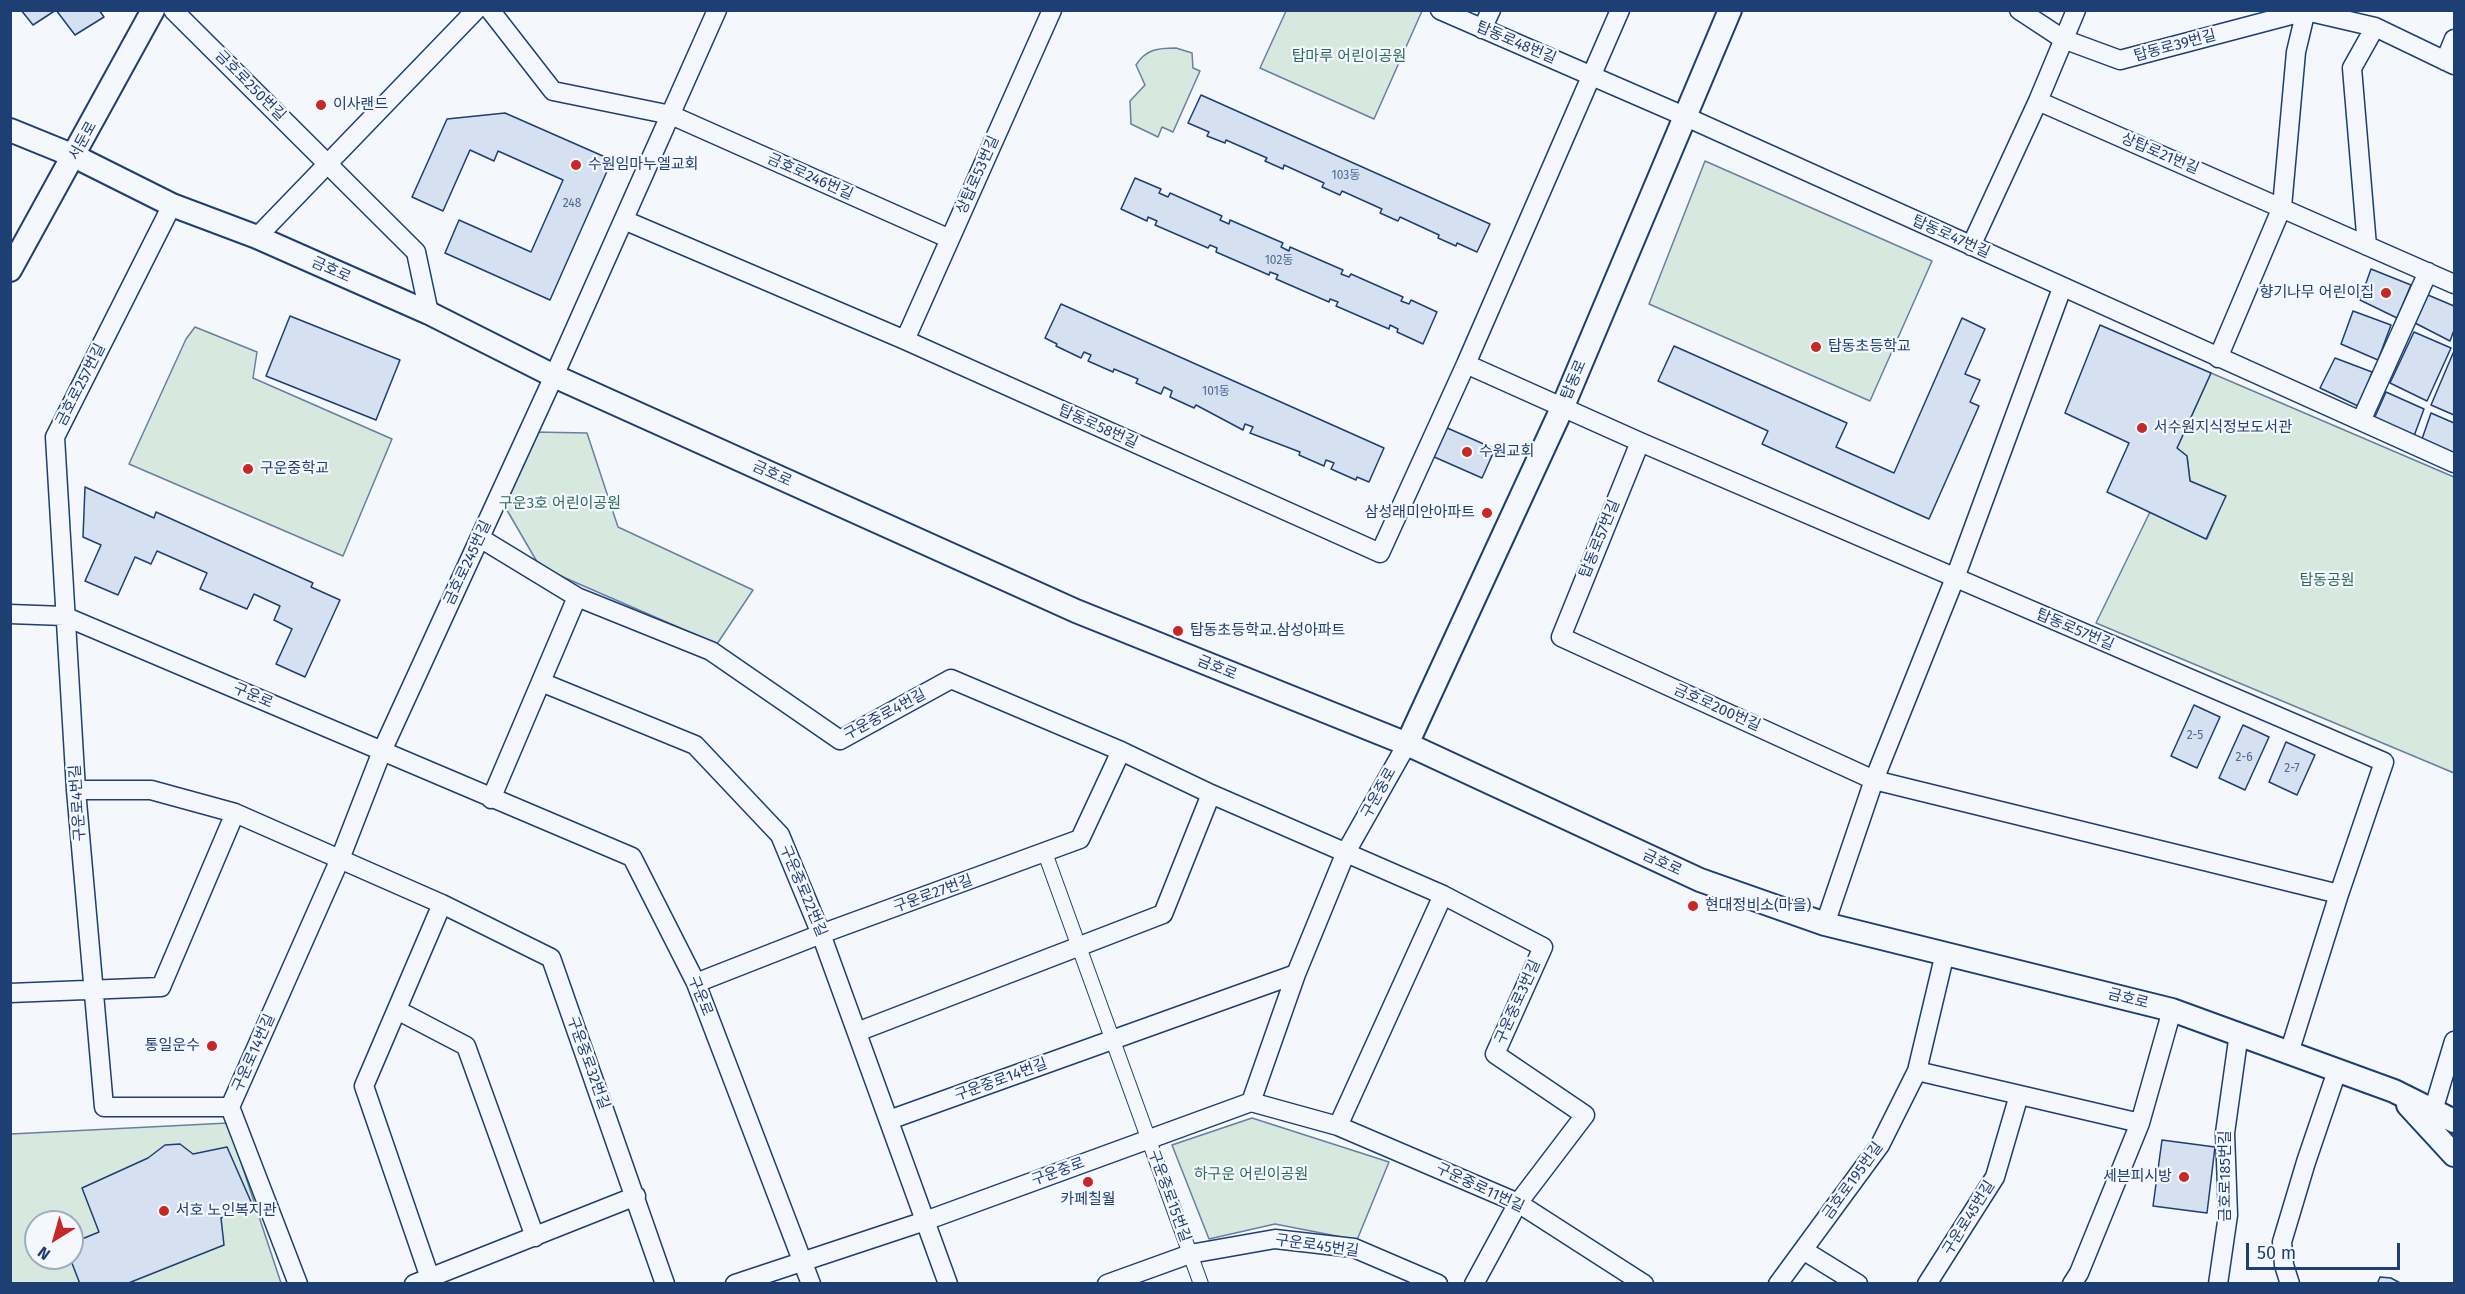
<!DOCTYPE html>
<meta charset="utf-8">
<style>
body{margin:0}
#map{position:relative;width:2465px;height:1294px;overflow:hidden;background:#f4f7fb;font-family:"Fira Sans",sans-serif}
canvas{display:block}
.frame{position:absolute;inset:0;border:12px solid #1d3f73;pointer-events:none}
.north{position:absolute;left:24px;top:1210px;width:60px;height:60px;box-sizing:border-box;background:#f4f7fb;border:2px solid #9eadc5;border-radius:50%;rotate:217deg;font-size:16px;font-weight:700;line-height:24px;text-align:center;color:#1d3f73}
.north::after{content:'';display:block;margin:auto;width:21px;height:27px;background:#c62828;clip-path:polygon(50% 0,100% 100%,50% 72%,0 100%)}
.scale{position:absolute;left:2246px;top:1243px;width:154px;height:27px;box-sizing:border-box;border:3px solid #1d3f73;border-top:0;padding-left:8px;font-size:18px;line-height:21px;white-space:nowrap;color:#1d3f73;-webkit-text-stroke:4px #f4f7fb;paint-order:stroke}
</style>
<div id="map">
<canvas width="2465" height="1294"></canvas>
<div class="frame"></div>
<div class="north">N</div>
<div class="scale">50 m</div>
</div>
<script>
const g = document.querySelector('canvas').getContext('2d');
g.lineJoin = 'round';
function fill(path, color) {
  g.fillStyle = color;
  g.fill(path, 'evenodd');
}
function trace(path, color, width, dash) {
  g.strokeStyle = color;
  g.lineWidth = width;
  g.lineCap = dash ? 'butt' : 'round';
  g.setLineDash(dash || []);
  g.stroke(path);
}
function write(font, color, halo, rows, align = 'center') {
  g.font = font + ' "Fira Sans","Noto Sans KR",sans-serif';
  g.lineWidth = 4.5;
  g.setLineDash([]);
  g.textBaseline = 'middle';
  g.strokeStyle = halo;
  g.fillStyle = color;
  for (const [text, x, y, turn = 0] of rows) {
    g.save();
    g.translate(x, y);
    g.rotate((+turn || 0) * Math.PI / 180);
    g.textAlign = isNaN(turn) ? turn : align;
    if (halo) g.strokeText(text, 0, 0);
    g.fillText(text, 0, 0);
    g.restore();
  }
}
const green = new Path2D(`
 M1286,11H1422L1374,119L1260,68Z
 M1176,48L1192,53L1193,68L1200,71L1173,132L1162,127L1158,137L1131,124L1130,101L1145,85L1136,65C1146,49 1158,48 1176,48Z
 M1705,161L1932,261L1870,401L1649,304Z
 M195,327L257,352L253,378L392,439L343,556L129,464L186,339Z
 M2211,373L2454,477V773L2096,623L2150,512L2207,539L2225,496L2190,481L2187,456L2177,448Z
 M534,432L587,433L618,527L753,590L717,644L540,567L504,505Z
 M1252,1118L1389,1162L1357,1240L1275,1224L1209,1239L1172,1145Z
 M228,1123L281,1283L11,1284V1134ZM36,1222H72V1258H36Z`);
fill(green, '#d7e8df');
trace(green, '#687fa3', 1.5);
const building = new Path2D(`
 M21,10H56L33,25Z
 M56,10H99L104,17L75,35Z
 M1201,95L1490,224L1477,252L1457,243L1456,246L1438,238L1439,235L1400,217L1398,221L1380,213L1382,209L1342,191L1340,195L1322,187L1324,183L1284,165L1283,169L1265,161L1267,158L1226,140L1225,143L1207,136L1209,132L1188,123Z
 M505,113L612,160L550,300L445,253L459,220L531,252L563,180L498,151L494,161L470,150L443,211L412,197L447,119Z
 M1135,178L1161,189L1159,193L1168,197L1170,193L1222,216L1220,220L1229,224L1230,220L1283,243L1281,247L1289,251L1290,247L1343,270L1341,274L1349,277L1351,274L1403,297L1401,301L1409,304L1411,300L1437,312L1423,344L1397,332L1398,329L1390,325L1389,329L1336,306L1338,302L1330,299L1329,302L1276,279L1278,275L1270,272L1269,275L1216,252L1217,248L1210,245L1208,248L1155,225L1157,221L1148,217L1147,221L1121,209Z
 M2371,269L2411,285L2397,318L2360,300Z
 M2428,295L2454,306V330L2450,341L2415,323Z
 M1061,304L1384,448L1369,482L1357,477L1356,480L1331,469L1334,463L1326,460L1324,466L1299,455L1300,452L1250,433L1253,427L1245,424L1243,430L1196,405L1194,408L1170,397L1172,391L1164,387L1161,394L1136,383L1138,379L1114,369L1113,372L1088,361L1091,355L1084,352L1081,358L1056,346L1057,344L1045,338Z
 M2353,311L2391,325L2378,360L2341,344Z
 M290,316L400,360L376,420L266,376Z
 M1962,318L1985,329L1965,374L1980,380L1970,402L1979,406L1929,519L1762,444L1768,431L1658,381L1674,346L1847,423L1836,447L1894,473Z
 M2100,325L2211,373L2177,448L2187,456L2190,481L2226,496L2206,539L2107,492L2129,443L2065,413Z
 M2414,332L2451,348L2427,401L2390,383Z
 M2454,351V415L2431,405Z
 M2335,358L2372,372L2360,407L2320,388Z
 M2386,392L2424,409L2414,436L2374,419Z
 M2431,413L2454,423V453L2422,439Z
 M1445,427L1495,449L1482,478L1432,456Z
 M85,487L154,518L156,512L313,583L311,587L340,600L305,677L276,664L292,629L274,620L280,606L254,594L247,609L200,589L207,573L157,551L151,564L135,557L118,595L85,581L101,545L83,537Z
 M2194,705L2220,717L2197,768L2171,756Z
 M2243,725L2269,737L2245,790L2219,778Z
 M2286,742L2315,755L2297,795L2269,782Z
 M2162,1140L2215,1147L2207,1213L2153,1206Z
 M180,1144L193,1154L227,1147L252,1204L221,1218L224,1245L126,1284H80L70,1258H72V1243L99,1232L82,1188L148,1158L165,1145Z
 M2380,1277L2391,1278L2402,1284H2377Z`);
fill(building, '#d5e0f0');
trace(building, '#1d3f73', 1.5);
const pedestrian = new Path2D(`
 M1045,853L1201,1284`);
const minor = new Path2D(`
 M173,10L416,252L429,313
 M490,10L553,91L671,115L950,239
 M1440,10L1684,116L2454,463
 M2019,10L2063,39L2120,60L2306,11L2375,27L2454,65
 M1482,29L1491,10
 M2445,61L2454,39
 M2038,101L2454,284
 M172,205L55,437L76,790L104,1107H230
 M624,220L905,340L1380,553L1466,364L1640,442L2384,762L2339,894L2289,1053
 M257,237L476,10
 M1971,246L2038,101L2076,10
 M2367,246L2352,68L2375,27
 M905,340L1052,10
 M2218,358L2282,207L2296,52L2306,10
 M1466,364L1620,10
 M2361,421L2428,272
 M1640,442L1561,637L1874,780L2339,894
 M480,538L577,597L711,651L840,740L951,679L1121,751L1211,794L1443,895L1543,947L1495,1054L1585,1115L1518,1203L1474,1284
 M10,614L64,616L632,857L696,983L811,1284
 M541,682L695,745L780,835L821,934L948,1284
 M76,790H151L235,813L442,904L551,958L665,1284
 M491,799L577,597
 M1825,924L1874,780L1955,578L2062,288
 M696,983L821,934L1080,839L1121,751
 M10,993L161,987L235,813
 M397,1010L466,1046L535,1237
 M857,1032L1163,914L1211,794
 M1917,1071L2140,1123
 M2436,1101L2454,1041
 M1251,1102L1338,1126L1518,1203L1644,1284
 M889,1120L1296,974
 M1338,1126L1443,895
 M1803,1250L1858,1284
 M430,1278L364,1086L442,904
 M298,1284L230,1107L340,859L382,751L554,376L717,10
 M414,1284L636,1196
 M735,1284L925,1221L1251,1102L1296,974L1346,852L1407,744
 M1107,1284L1190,1254L1275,1239L1354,1248L1438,1284
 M1778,1284L1880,1145L1917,1071L1945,953
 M1927,1284L1995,1177L2019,1095
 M2072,1284L2079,1273L2140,1123L2172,1010
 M2218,1284L2228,1215L2225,1133L2239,1033
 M2290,1284L2284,1265L2282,1242L2306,1162L2337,1071`);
const tertiary = new Path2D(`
 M10,130L74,156L172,205L257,237L429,313L554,376L1076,611L1407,744L1700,880L1825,924L2172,1010L2394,1091L2454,1121
 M10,270L153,10
 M1407,744L1563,406L1730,10
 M2408,1105L2454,1155`);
trace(pedestrian, '#1d3f73', 16);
trace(minor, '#1d3f73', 21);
trace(tertiary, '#1d3f73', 26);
trace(pedestrian, '#f4f7fb', 14);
trace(minor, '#f4f7fb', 18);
trace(tertiary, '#f4f7fb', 22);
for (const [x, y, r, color] of [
 [321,105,6,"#c62828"],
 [576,165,6,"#c62828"],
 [2386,293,6,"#c62828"],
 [1816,347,6,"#c62828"],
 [2142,428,6,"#c62828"],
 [1467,452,6,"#c62828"],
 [248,469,6,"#c62828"],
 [1487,513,6,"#c62828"],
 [1178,631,6,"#c62828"],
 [1693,906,6,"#c62828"],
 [212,1046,6,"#c62828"],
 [2184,1177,6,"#c62828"],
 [1088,1182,6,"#c62828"],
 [164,1211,6,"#c62828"]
]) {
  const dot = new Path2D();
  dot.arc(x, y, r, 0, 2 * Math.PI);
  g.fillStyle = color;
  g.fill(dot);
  trace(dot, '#f4f7fb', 2);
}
write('12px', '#4b6792', null, [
 ["103동",1346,176],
 ["248",572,204],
 ["102동",1279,261],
 ["101동",1216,392],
 ["2-5",2195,736],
 ["2-6",2244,758],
 ["2-7",2292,769]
]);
write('15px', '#1d3f73', '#f4f7fb', [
 ["탑동로48번길",1516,43,23],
 ["탑동로39번길",2175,46,-15],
 ["금호로250번길",250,86,45],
 ["서둔로",83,141,-61],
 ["상탑로21번길",2160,154,23],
 ["상탑로53번길",978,175,-66],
 ["금호로246번길",810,177,24],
 ["탑동로47번길",1951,237,24],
 ["금호로",331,270,24],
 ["탑동로",1574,380,-67],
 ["금호로257번길",81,385,-63],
 ["탑동로58번길",1098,427,24],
 ["금호로",772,474,24],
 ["탑동로57번길",1600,539,-68],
 ["금호로245번길",468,563,-65],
 ["탑동로57번길",2075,630,23],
 ["금호로",1217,668,22],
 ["구운로",253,696,23],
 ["금호로200번길",1717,708,24],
 ["구운중로4번길",885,715,-28],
 ["구운중로",1379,793,-61],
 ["구운로4번길",78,803,-94],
 ["금호로",1662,863,25],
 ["구운중로22번길",803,891,67],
 ["구운로27번길",933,894,-20],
 ["구운로",700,996,68],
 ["금호로",2128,999,14],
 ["구운중로3번길",1518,1002,-66],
 ["구운로14번길",254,1053,-66],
 ["구운중로32번길",588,1063,70],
 ["구운중로14번길",1001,1080,-20],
 ["구운중로",1058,1172,-20],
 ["금호로185번길",2226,1176,-90],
 ["금호로195번길",1853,1181,-54],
 ["구운중로11번길",1480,1188,25],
 ["구운중로15번길",1169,1196,70],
 ["구운로45번길",1969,1218,-58],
 ["구운로45번길",1317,1246,8]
]);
write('15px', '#2c6c60', '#f4f7fb', [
 ["탑마루 어린이공원",1349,57],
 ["구운3호 어린이공원",560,504],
 ["탑동공원",2327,581],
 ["하구운 어린이공원",1251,1175]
]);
write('15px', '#1d3f73', '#f4f7fb', [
 ["이사랜드",333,105],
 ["수원임마누엘교회",588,165],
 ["향기나무 어린이집",2374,293,"right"],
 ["탑동초등학교",1828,347],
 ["서수원지식정보도서관",2154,428],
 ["수원교회",1479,452],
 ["구운중학교",260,469],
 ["삼성래미안아파트",1475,513,"right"],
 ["탑동초등학교.삼성아파트",1190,631],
 ["현대정비소(마을)",1705,906],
 ["통일운수",200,1046,"right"],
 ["세븐피시방",2172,1177,"right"],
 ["카페칠월",1088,1200,"center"],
 ["서호 노인복지관",176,1211]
], 'left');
</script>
